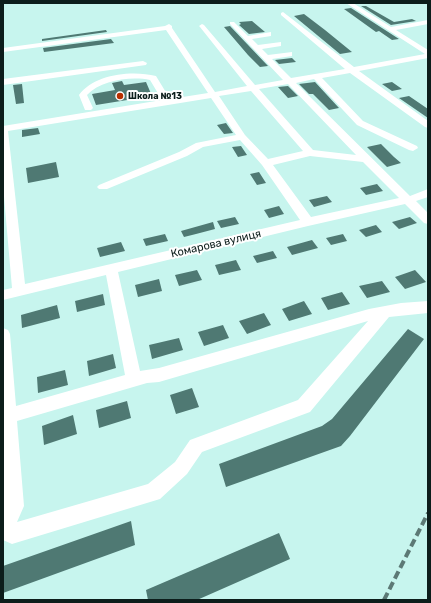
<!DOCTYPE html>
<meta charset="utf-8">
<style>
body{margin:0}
#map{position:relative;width:431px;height:603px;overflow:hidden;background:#c7f5ee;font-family:Rubik,sans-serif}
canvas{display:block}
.frame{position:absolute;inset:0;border:4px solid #0c1d1b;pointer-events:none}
</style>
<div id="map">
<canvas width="431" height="603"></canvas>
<div class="frame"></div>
</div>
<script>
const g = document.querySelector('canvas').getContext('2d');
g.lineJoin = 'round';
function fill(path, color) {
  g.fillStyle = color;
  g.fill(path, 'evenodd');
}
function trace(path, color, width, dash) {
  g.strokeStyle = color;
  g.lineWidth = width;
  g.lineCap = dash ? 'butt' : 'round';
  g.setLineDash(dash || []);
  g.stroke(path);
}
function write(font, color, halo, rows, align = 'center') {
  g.font = font + ' Rubik,sans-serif';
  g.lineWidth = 4;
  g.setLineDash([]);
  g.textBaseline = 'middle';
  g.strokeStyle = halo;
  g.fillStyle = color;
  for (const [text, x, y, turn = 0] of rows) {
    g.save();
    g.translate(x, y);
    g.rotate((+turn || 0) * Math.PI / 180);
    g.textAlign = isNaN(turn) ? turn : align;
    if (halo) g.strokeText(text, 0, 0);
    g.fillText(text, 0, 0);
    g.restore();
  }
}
fill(new Path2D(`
 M361,6H366L394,22L412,19L416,21L391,25Z
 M351,8L399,39L392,40L379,31L376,32L344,9Z
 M304,14L325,30L352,52L340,54L294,16Z
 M252,21L265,32L249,34L239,25L241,24L239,22Z
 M230,26L268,66L260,67L248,55L224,27Z
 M106,30L107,32L42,41V39Z
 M111,39L114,43L44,52L43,48Z
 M292,58L296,62L279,64L275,60Z
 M122,81L124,85L146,82L152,96L96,105L92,94L115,90L112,83Z
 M315,82L339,108L329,110L313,94H309L299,84Z
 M392,82L402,89L392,91L382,84Z
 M22,84L24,103L16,104L13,85Z
 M288,86L298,96L288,98L278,87Z
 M409,96L428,109V118L399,98Z
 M226,123L233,133L224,134L217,125Z
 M38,128L40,134L22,137V130Z
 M381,144L394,157L401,163L387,167L367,147Z
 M241,146L247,155L238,157L232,147Z
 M56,162L59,177L28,183L26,168Z
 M259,172L266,183L257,185L250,174Z
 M377,184L383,191L366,195L360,188Z
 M327,196L332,202L314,207L309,200Z
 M279,206L284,214L269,218L264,210Z
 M235,217L239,224L221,228L217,221Z
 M410,217L417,223L399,229L392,222Z
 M213,222L215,229L196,234L184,237L181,231Z
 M376,225L382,232L366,237L359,230Z
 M165,234L168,241L146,246L143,239Z
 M343,234L347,241L331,245L326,238Z
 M312,240L318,248L292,255L287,247Z
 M121,242L125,251L100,257L97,248Z
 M273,251L277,258L257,263L253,256Z
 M236,260L241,270L219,275L215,265Z
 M197,270L202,280L179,286L175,275Z
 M415,270L426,282L405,289L395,277Z
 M159,279L162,291L138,297L135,285Z
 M382,281L390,292L367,298L359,286Z
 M342,292L350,304L328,310L321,298Z
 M103,294L105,305L77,312L75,301Z
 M304,301L312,314L289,321L282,309Z
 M57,305L60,318L22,328L21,315Z
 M264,313L271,325L247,334L239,321Z
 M223,325L229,338L204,346L198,332Z
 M408,329L424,339L350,436L341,446L226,487L219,464L322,426L332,419Z
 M179,338L183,350L152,359L149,345Z
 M113,354L116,368L89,376L87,361Z
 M65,370L68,385L38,393L37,377Z
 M192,388L199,407L176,414L170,395Z
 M127,401L131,418L99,428L96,410Z
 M73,415L77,434L44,445L42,426Z
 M131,521L135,545L3,593V566Z
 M279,533L290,559L197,600H148L146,590Z`), '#4f7973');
fill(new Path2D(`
 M346,3H353L391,27L428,20V24L396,30L428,50V58L359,71L428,121V128L425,127L350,73L322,78L363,121L417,146L418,148L413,151L409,150L357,125L314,79L296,83L410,196L428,189V197L416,201L428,213V224L424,223L405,204L308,226L118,272L140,371L159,368L369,309L401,303L428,301V313L389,317L310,412L202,452L187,474L160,499L12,544L3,540V510L4,506L3,328L8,330L10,334L16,406L125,375L106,275L3,300V290L12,288L3,185V126L162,100L150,80C131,76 101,80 87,95L93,108L91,110H85L79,95C94,74 132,70 156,76L170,99L208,93L166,30L3,52V48L165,26L169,24L172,26V28L215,92L247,86L200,27L199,26L202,24L204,25L255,85L283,80L230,24V22H234L248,36L271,32V36L252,39L258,45L281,42V46L262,49L268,55L292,52V56L272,59L291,78L345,69L281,15V13L283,12L354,67L425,54ZM288,84L356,155L313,150L259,89ZM251,91L303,151L268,159L245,135L219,96ZM211,98L236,135L196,143L179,152L99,185L97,187L99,189H107L187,156L203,147L240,140L262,165L300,220L25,284L8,131ZM310,156L363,162L399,198L311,217L273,165ZM368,321L298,400L190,440L175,462L148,484L17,522L24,506L17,421L147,383L159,382Z
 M143,61L147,63L146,65L3,85V79Z`), '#fff');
trace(new Path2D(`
 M384,600L428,513`), '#5c7975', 4, [8, 4]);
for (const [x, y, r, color] of [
 [120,96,4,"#b82f00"]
]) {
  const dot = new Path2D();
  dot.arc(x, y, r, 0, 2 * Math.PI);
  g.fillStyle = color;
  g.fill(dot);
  trace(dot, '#fff', 1.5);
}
write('bold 9px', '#0c1d1b', '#fff', [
 ["Школа №13",128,96]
], 'left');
write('11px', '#0c1d1b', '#fff', [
 ["Комарова вулиця",216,244,-13]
]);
</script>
